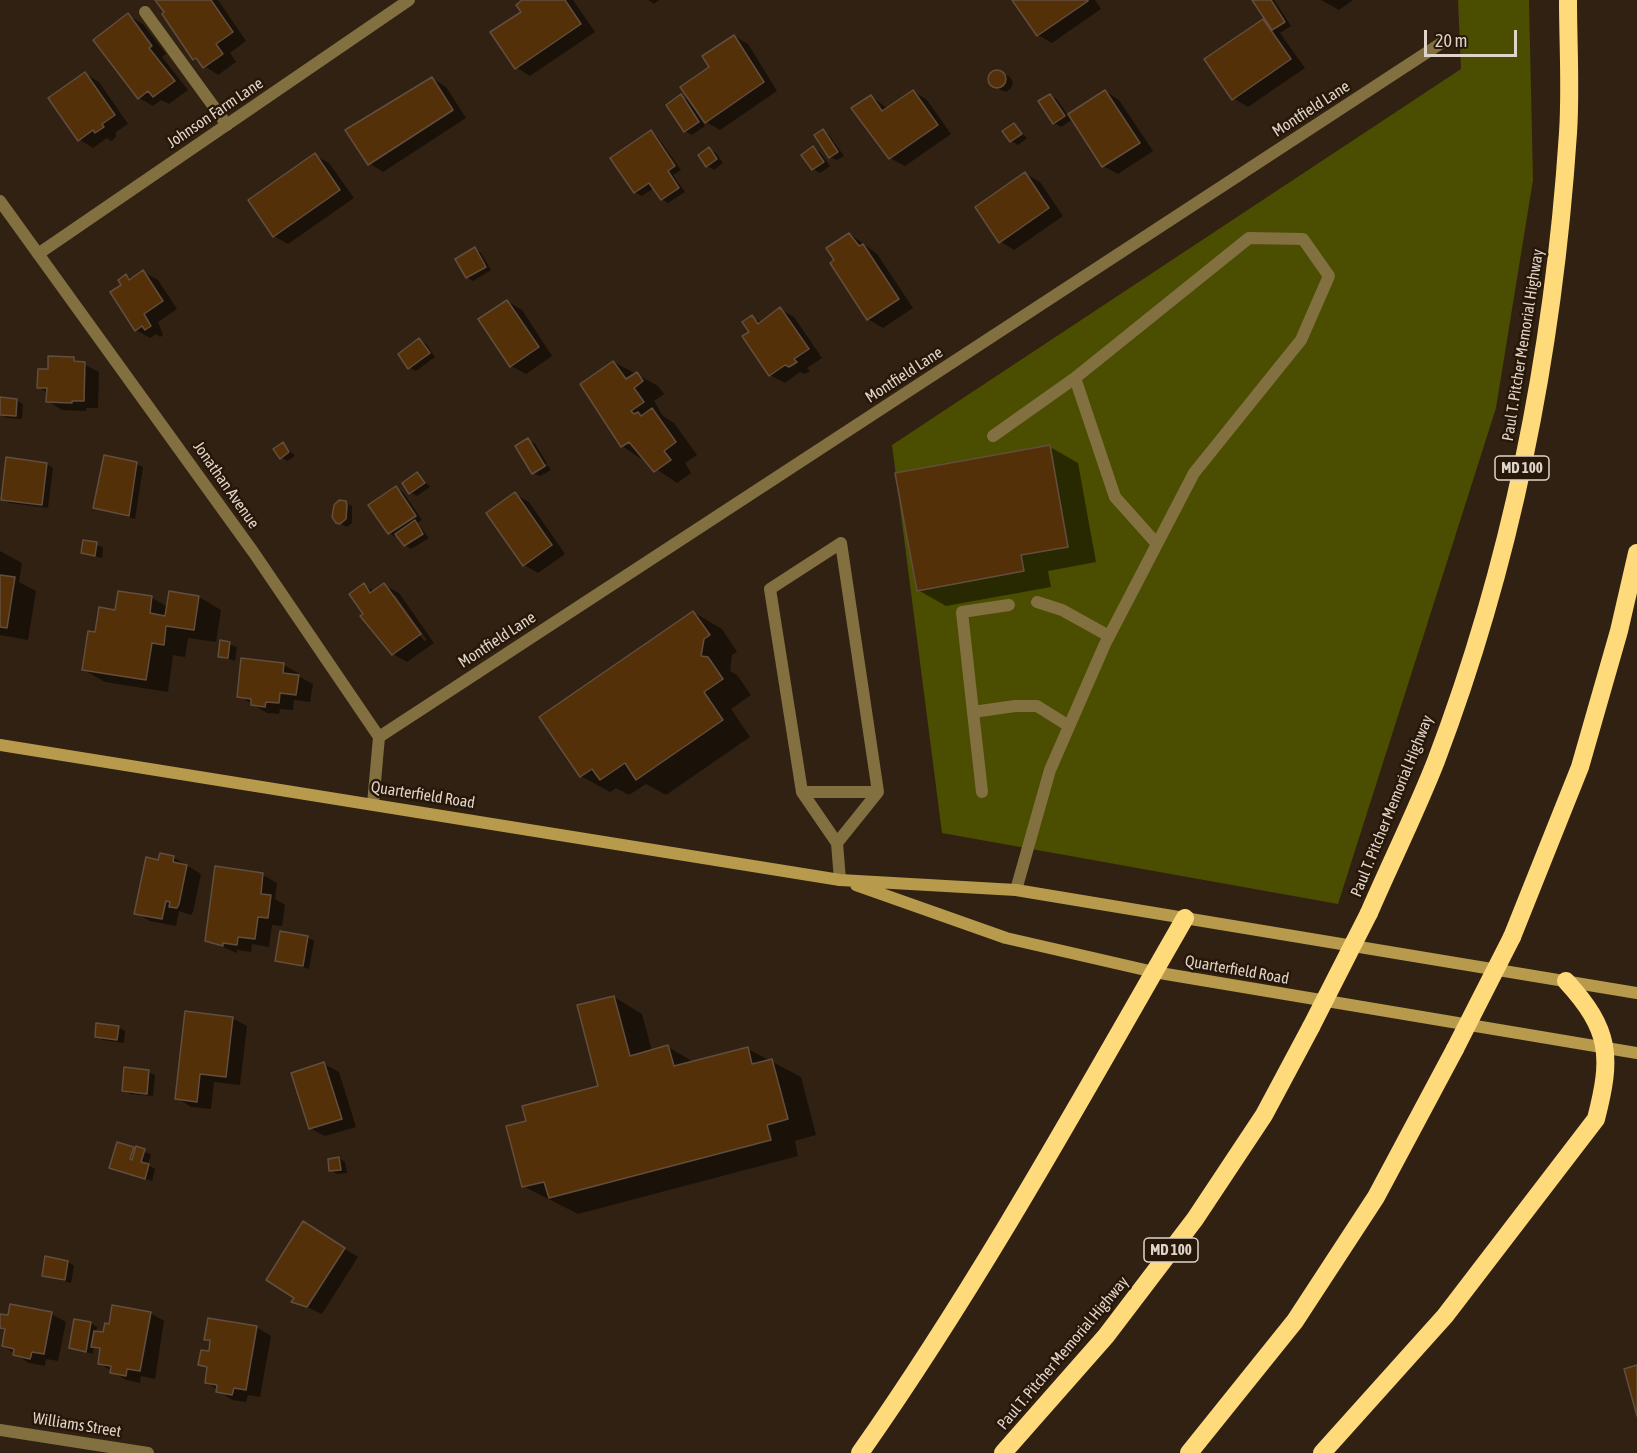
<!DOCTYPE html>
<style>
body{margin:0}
#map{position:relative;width:1637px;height:1453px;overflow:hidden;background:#312112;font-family:"Asap Condensed",sans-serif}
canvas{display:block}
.scale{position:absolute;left:1424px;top:30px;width:93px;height:27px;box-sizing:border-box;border:3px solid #dfd3ca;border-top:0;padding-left:8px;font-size:18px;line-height:21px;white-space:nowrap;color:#dfd3ca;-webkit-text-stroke:4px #271708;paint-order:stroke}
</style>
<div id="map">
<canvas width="1637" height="1453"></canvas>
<div class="scale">20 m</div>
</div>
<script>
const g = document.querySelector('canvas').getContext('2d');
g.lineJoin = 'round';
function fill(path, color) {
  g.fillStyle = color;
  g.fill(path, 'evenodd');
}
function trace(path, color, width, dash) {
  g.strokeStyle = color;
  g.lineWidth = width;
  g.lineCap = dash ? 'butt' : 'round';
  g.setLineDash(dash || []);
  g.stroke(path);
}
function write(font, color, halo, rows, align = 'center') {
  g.font = font + ' "Asap Condensed",sans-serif';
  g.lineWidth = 5;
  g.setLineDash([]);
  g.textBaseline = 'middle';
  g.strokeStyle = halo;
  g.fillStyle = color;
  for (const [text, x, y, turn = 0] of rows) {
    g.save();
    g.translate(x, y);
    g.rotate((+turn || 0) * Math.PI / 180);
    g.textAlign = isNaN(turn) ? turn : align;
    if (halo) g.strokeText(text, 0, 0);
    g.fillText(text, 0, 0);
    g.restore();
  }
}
fill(new Path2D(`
 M1458,0H1529L1533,180L1496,408L1338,904L942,833L892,445L1461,69Z`), '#4b4d01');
fill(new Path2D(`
 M157,0H218L246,41L230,53L236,62L218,75L194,59L164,15L166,13Z
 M525,0H573L595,32L530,76L516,67Z
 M648,0H659L654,4Z
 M1014,0H1095L1101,9L1052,43L1038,35Z
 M1254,0H1274L1291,26L1280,33L1305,68L1248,107L1233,98L1263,20L1270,24Z
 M1321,0H1353L1339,10Z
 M128,15L143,24L166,54L162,57L188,90L169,104L161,100L153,106L139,98Z
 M734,36L748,44L777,91L720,130L706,122L711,67Z
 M995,71L1009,76L1013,82L1011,88L1006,92L992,86L989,81L990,75Z
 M85,74L99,82L128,124L116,132V137L111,141L107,138L93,148L79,139Z
 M432,78L446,87L466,118L383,172L369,163Z
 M913,91L927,100L951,134L905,166L890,158L871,96L888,109Z
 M1105,91L1119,100L1153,151L1118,174L1103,166L1073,119L1061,127L1054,123L1040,102L1050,96L1057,99L1068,116Z
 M681,96L688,100L705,126L692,135L685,131Z
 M1014,125L1027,138L1018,145L1011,141Z
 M823,131L829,135L844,156L837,160L830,157Z
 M651,132L657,136L681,170L673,175L685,192L668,203L662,199L654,188L642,196L635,192L612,158Z
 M813,148L820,152L830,166L820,173L813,169Z
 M709,149L716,153L723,163L714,170L707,166Z
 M315,155L329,163L354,198L288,244L274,236Z
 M1026,174L1040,182L1063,216L1014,250L1000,241Z
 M850,234L877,254L913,308L883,328L868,319L832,264L836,261Z
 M475,249L481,253L491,270L473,281L467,277Z
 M143,272L158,280L177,309L158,322L163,335L160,337L156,334L150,338L136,330L123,285L126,276L132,279Z
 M507,301L522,310L552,356L526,374L511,366Z
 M780,309L794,317L822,358L807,368L810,371L805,374L800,372L785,383L770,375L751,332L752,317L762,323Z
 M419,340L426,344L435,357L416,371L409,367Z
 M74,359L99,372L98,408H86V411L62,410L48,401V393L38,387L49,371Z
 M614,362L658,386L664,394L654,401L663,416L674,423L697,455L685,463L691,473L677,483L622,446Z
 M16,400L23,404L22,419L6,418L0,414Z
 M528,440L535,444L547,463L534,473Z
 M283,444L295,456L287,461L281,457Z
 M1050,447L1078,463L1096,562L1048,571L1051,587L946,606L918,590Z
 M47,464L53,468L48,508L9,503L2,499Z
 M136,464L143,467L135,519L94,508Z
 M548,465L551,470L540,476L535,474Z
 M418,474L430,487L417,496L410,492Z
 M396,488L403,492L422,520L417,523L429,538L411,549L405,545L398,536L396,537L389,533L370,505Z
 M515,494L529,502L565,554L538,573L524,565Z
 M346,503L352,506V523L347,527L337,522Z
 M84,542L103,547L102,558L83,553Z
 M0,551L22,563L19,582L36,591L28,640L0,635Z
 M364,585L375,592L384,585L399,593L434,643L407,662L393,654L365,614ZM391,595H395L427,640L424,641Z
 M120,592L152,598L168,607L170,593L199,597L221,610L216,642L188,638L185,657L173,655L168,692L105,682L84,670L117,611Z
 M693,612L722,629L737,652L732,655L730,671L737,675L751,695L731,709L750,737L666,795L646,784L629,795L616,788L610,792L581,776Z
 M222,642L237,647L235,661L220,656Z
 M243,660L284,665L298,673V676L313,684L310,702L294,700L293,710L280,709L279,714L267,713L239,696Z
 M173,857L201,874L193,912L191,915L179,911L176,926L150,921L136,913L159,861Z
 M217,868L263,875L277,883L275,899L285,905L282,926L272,925L269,947L252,944L251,952L237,950V953L206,940Z
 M307,937L314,941L309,969L277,960Z
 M614,997L642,1014L652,1051L668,1047L695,1063L748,1049L801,1077L816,1135L795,1141L798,1156L578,1214L523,1186L528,1122L600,1087Z
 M232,1018L247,1026L240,1085L214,1082L211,1109L191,1107L177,1098Z
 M118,1027L125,1031L124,1043L103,1040L96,1036Z
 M324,1064L339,1072L356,1127L325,1136L310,1128Z
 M148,1072L155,1075L153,1096L130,1094L123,1090Z
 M135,1149L151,1154L148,1165L155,1169L152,1181L111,1167H129Z
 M339,1158L345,1162L347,1173L337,1174L331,1170Z
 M317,1232L358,1257L322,1314L293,1301Z
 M68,1262L74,1266L71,1283L43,1275Z
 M150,1313L164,1321L155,1379L141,1376L140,1383L126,1380L99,1363L101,1351L94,1346L93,1354L70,1348L75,1320L91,1323L97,1327L96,1333L105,1334L110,1325Z
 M51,1314L66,1322L58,1361L46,1359L45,1366L29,1363L3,1346L6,1332L0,1328V1315Z
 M256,1327L271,1336L260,1397L248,1395L246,1402L232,1400L206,1382L208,1370L199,1364L210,1353L212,1342L206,1339Z`), '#0007');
const building = new Path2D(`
 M155,0H211L233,32L216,44L223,54L203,68L196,58L193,60L162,14L164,12Z
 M522,0H565L581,24L515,69L490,32L521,12L516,5Z
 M1012,0H1088V1L1037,36Z
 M1252,0H1271L1285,22L1272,30Z
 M128,13L152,46L149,48L175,81L153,97L148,91L138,99L93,40Z
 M1263,19L1291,59L1232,100L1204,59Z
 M734,35L764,82L705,123L680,87L709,67L702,56Z
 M988 79a9 9 0 1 1 18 0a9 9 0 1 1-18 0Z
 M85,72L115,115L102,124L104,127L95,133L93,130L78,141L48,98Z
 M432,77L453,110L368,165L345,130Z
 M913,90L938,125L889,159L851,108L871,95L882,111Z
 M1105,90L1140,143L1102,167L1068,114Z
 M681,94L699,122L684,132L666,105Z
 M1050,94L1065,116L1053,124L1038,101Z
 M1014,123L1022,134L1010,142L1002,131Z
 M823,129L838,152L829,158L814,135Z
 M651,130L675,166L668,171L679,188L661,200L649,183L634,193L610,158Z
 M813,146L824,162L812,170L801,155Z
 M709,147L717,159L706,167L698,155Z
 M315,153L340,190L273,237L248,200Z
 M1025,172L1049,208L999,243L975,207Z
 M849,233L859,246L863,244L899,299L867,320L830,263L834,260L826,248Z
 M475,247L486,267L466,278L455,259Z
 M143,270L163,301L144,314L151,326L145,330L142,326L135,331L110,292L121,285L118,280L126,274L129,280Z
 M507,300L539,347L510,367L478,319Z
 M780,307L809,349L794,359L797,362L789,367L785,365L769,376L742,336L749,332L742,322L752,315L758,324Z
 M419,338L430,353L408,369L398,354Z
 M48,356L74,357V361L85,362L84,401H72V403L46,402L47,388H37L38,369H48Z
 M613,361L626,379L637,372L643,381L634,388L644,402L631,411L634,414L638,412L641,416L652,408L676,442L664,451L671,460L654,472L629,442L621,447L580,384Z
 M0,397L17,399L16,416L0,415Z
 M528,438L545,466L532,474L515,446Z
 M283,442L289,452L280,459L273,449Z
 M1050,445L1068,547L1021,555L1024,571L917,591L895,473Z
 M104,455L137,462L129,516L93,508Z
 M6,457L47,463L42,505L1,500Z
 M417,472L425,483L409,494L402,483Z
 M396,486L416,516L388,534L368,505Z
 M515,492L552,545L523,566L486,513Z
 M339,500L346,501L347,505L346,519L340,524L336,523L332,517L334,505Z
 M415,520L423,534L404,546L395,534Z
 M83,540L97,542L95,556L81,553Z
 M0,575L15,577L7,628L0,627Z
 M364,583L370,593L384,583L421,634L392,655L360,616L363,614L349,594Z
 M118,591L152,596L150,613L165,616L169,591L199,596L194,630L166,626L164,645L152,643L146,680L82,670L88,631L95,632L99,607L115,610Z
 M693,611L710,635L704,639L701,656L708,657L723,679L704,692L723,720L636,780L625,763L600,780L592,769L580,777L539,717Z
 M220,640L230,642L228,658L218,657Z
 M241,658L284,663L283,673L299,675L296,695L280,693L279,703L266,702L265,707L251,705V699L237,697Z
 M160,853L174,856L173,862L187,865L179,904L177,908L169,907L170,902L166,901L162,919L134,914L146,857L158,860Z
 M215,866L263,873L261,894L271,895L268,918L258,917L255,939L238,937L237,945L223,943V946L205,941Z
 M280,931L308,936L303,966L275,961Z
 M614,996L630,1056L668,1045L674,1066L748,1047L752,1064L772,1059L788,1119L767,1125L771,1140L549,1198L544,1182L522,1187L506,1126L526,1121L522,1106L598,1086L577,1005Z
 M185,1011L233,1017L226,1077L200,1074L197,1102L175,1099Z
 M96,1023L119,1026L117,1040L95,1037Z
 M324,1062L342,1119L309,1129L291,1073Z
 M124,1067L149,1070L147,1094L122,1091Z
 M117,1142L134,1147L130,1159L132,1160L136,1146L145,1149L141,1162L149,1164L145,1179L109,1168Z
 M339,1157L341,1170L329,1171L328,1159Z
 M303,1221L345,1248L307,1307L291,1302L294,1298L266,1280Z
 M45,1256L68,1261L65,1280L42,1276Z
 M10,1304L52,1312L44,1354L32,1352L30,1359L13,1355L14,1349L2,1346L5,1329L0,1328V1314L8,1315Z
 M112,1305L151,1312L140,1371L127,1369L126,1376L116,1374L110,1373L111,1366L98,1364L100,1348L91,1347L94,1331L103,1332L105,1323L109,1324Z
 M208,1318L257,1326L246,1390L234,1388L232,1395L216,1392L217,1385L205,1383L207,1367L198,1365L201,1350L209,1351L210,1340H204Z
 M74,1319L91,1322L86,1352L69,1348Z
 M1637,1365V1416L1624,1369Z`);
fill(building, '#543008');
trace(building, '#624e3e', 1.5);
trace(new Path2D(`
 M145,12L227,125
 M993,436L1075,378
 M1037,602L1062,610L1109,636
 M973,712L962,612L1009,605
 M802,792H878
 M982,792L973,712L1015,706H1037L1069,726
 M837,843L878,792L841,543L770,589L802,792L837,843L840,880
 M1016,890L1050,770L1105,644L1194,473L1301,340L1329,276L1303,239L1249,238L1075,378L1115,497L1157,544`), '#827041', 12);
trace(new Path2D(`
 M0,201L254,553L379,737L373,804
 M38,254L409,0
 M379,737L1446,40
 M0,1430L148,1453`), '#827041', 12);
trace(new Path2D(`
 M0,745L840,880L1016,890L1637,993
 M856,885L1006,938L1154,972L1637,1053`), '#b79a4c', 12);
trace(new Path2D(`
 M1369,913C1391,862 1416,812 1436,761C1512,561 1554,346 1568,133C1571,89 1568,44 1568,0
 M1512,937L1580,767L1619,631L1637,553
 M860,1453C980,1282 1081,1099 1185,918
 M1003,1453L1106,1336L1195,1219L1264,1115L1311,1027
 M1189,1453L1295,1321L1376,1197L1455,1049
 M1322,1453L1445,1316L1596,1119C1612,1057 1611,1030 1566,981`), '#ffda7b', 18);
trace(new Path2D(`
 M1311,1027L1369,913
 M1455,1049L1512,937`), '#ffda7b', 18);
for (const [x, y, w] of [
 [1522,468,54],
 [1171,1250,54]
]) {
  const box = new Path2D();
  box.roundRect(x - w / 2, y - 12, w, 24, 4.5);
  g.fillStyle = '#271708';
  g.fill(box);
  trace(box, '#dfd3ca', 1.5);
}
write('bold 15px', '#dfd3ca', null, [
 ["MD 100",1522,468],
 ["MD 100",1171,1250]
]);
write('16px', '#dfd3ca', '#271708', [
 ["Montfield Lane",1311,109,-33],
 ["Johnson Farm Lane",215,113,-34],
 ["Paul T. Pitcher Memorial Highway",1523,345,-81],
 ["Montfield Lane",904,375,-33],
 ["Jonathan Avenue",226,485,55],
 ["Montfield Lane",497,640,-33],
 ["Quarterfield Road",423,795,9],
 ["Paul T. Pitcher Memorial Highway",1392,806,-68],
 ["Quarterfield Road",1237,970,10],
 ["Paul T. Pitcher Memorial Highway",1063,1353,-50],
 ["Williams Street",77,1425,9]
]);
</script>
